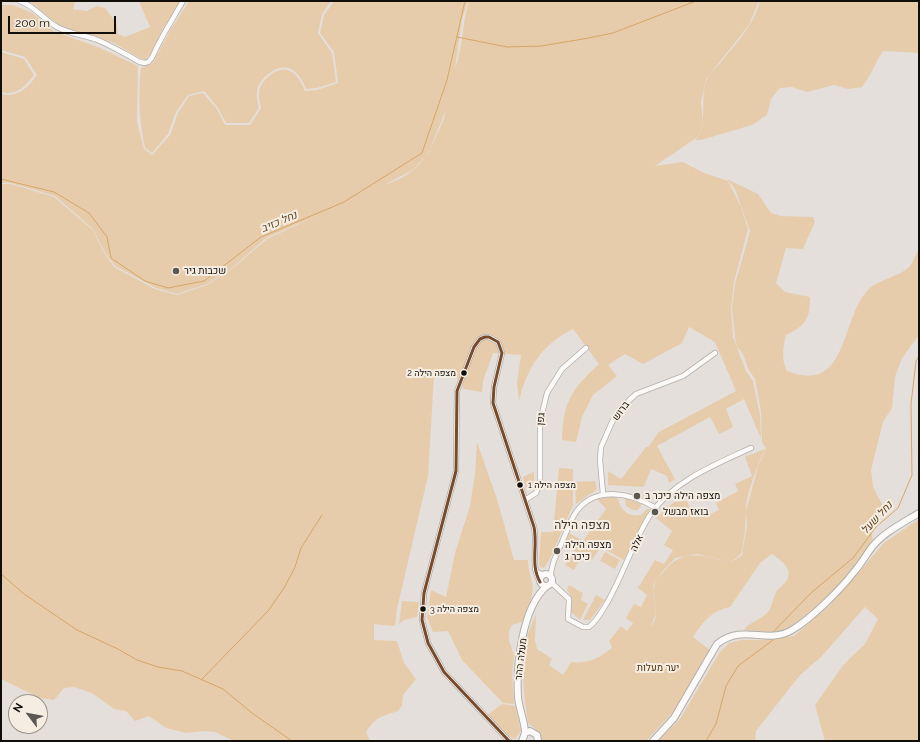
<!DOCTYPE html>
<meta charset="utf-8">
<style>
body{margin:0}
#map{position:relative;width:920px;height:742px;overflow:hidden;background:#e4dfda;font-family:Raleway,sans-serif}
canvas{display:block}
.frame{position:absolute;inset:0;border:2px solid #110e0a;pointer-events:none}
.north{position:absolute;left:8px;top:694px;width:40px;height:40px;box-sizing:border-box;background:#f6ede2;border:1px solid #9a948c;border-radius:50%;rotate:302deg;font-size:11px;font-weight:700;line-height:16px;text-align:center;color:#110e0a}
.north::after{content:'';display:block;margin:auto;width:14px;height:18px;background:#5b5753;clip-path:polygon(50% 0,100% 100%,50% 72%,0 100%)}
.scale{position:absolute;left:8px;top:16px;width:108px;height:18px;box-sizing:border-box;border:2px solid #110e0a;border-top:0;padding-left:5px;font-size:12px;line-height:14px;white-space:nowrap;color:#110e0a;-webkit-text-stroke:3px #f6ede2;paint-order:stroke}
</style>
<div id="map">
<canvas width="920" height="742"></canvas>
<div class="frame"></div>
<div class="north">N</div>
<div class="scale">200 m</div>
</div>
<script>
const g = document.querySelector('canvas').getContext('2d');
g.lineJoin = 'round';
function fill(path, color) {
  g.fillStyle = color;
  g.fill(path, 'evenodd');
}
function trace(path, color, width, dash) {
  g.strokeStyle = color;
  g.lineWidth = width;
  g.lineCap = dash ? 'butt' : 'round';
  g.setLineDash(dash || []);
  g.stroke(path);
}
function write(font, color, halo, rows, align = 'center') {
  g.font = font + ' Raleway,Heebo,sans-serif';
  g.lineWidth = 4;
  g.setLineDash([]);
  g.textBaseline = 'middle';
  g.strokeStyle = halo;
  g.fillStyle = color;
  for (const [text, x, y, turn = 0] of rows) {
    g.save();
    g.translate(x, y);
    g.rotate((+turn || 0) * Math.PI / 180);
    g.textAlign = isNaN(turn) ? turn : align;
    if (halo) g.strokeText(text, 0, 0);
    g.fillText(text, 0, 0);
    g.restore();
  }
}
fill(new Path2D(`
 M29,1H75L73,9L87,11L97,6L105,8L117,24L118,34L125,37L150,27L139,1H181L163,28L151,54L145,60L141,59L116,44L95,36L68,29L59,25Z
 M189,1H331L322,14L318,33L332,53L336,82L317,88L306,89C298,68 284,60 266,76C262,80 257,85 257,92C256,97 258,103 259,108L249,123H226L218,108L204,91L188,95L176,112L168,134L152,153L145,148C139,121 138,95 141,68L153,63L169,32Z
 M334,1H468L462,19L455,69C463,47 462,23 469,1H759L749,25L706,79L701,102L703,122L699,136L655,166L683,162L704,173L728,181L741,207L748,229L734,282L731,308L733,337L746,371L753,381L760,415L761,438L744,399L726,409L733,427L719,434L710,417L657,446L675,479L669,483L667,476L651,469L644,487L608,485V471L621,479L646,447H648L659,432L736,391L715,342L689,327L682,343L643,364L625,354L608,365L617,376L593,395L582,417L576,442L562,440C563,401 572,389 599,364L573,329C542,344 527,368 519,401L517,383L521,355L493,353L483,381L482,392L463,389V379L434,376L428,476L397,609L395,626L374,624V640L397,641L404,663L416,679L403,695L402,705L398,711C382,716 376,717 366,732L370,741H234L215,732L204,731L186,733L166,728L149,716L135,721L126,711L114,709L92,693L74,687L64,688L54,700L40,698L1,679V184H11L54,197L93,230L103,251L114,267L155,289L177,295L207,285L233,268L267,239L318,215L266,238L232,268L207,284L177,294L156,288L115,266L104,251L93,229L55,196L11,183H1V94C18,98 27,88 37,75L25,57L1,50V5H13L33,13L53,31L98,47L138,66L137,122L144,149L152,155L170,135L178,113L189,96L203,93L217,109L225,125H250L261,108C260,103 258,97 259,93C259,86 264,81 268,77C286,61 298,73 305,91L317,90L338,83L334,52L320,33L324,15ZM445,112C445,118 441,126 438,132C426,161 415,175 384,185L413,170L428,154Z
 M760,1H919V53L883,51C875,63 871,76 862,87L848,89L834,85L807,92L792,87L780,88L771,99L767,115L752,125L701,140H695C709,129 699,96 707,79C710,73 717,67 721,62C736,43 754,25 760,1Z
 M1,52L24,59L34,75C25,87 16,96 1,92Z
 M727,179L758,194L771,213L781,216L813,217L815,222L803,249L786,248L776,283L785,292L810,297C810,319 806,325 786,335C783,348 781,359 787,371C848,395 840,321 867,291C878,279 897,278 909,267C913,263 916,254 919,248V335L902,358L895,377L892,408L883,422L871,470L873,487L882,504L870,526L873,541C855,571 831,595 803,617C797,622 788,630 780,632C768,635 755,632 744,630C749,622 759,621 768,612C772,607 773,598 776,592C779,588 786,583 788,578C792,567 779,559 772,554L760,563L730,607C713,610 702,622 693,637L710,650L679,706L646,741H538V731L528,723C523,686 517,649 536,615L535,640L537,649L552,659L549,665L563,675L571,662C588,664 599,658 612,648L609,641L621,626L627,631L633,623L626,618L634,604L641,607L647,595L638,588L655,560L664,564L673,550L664,545L672,531L656,518L674,502L687,501L692,513L700,509L703,517L719,510L716,503L738,491L735,484L752,476L745,457L765,449C758,466 746,493 746,511C745,527 745,538 741,554L731,562L697,554L675,558L662,572L653,586L656,614L650,628C663,613 651,603 654,587C655,581 662,573 666,569C687,546 705,558 732,562L742,555L747,525L746,511L758,467L766,448L762,442L761,411L755,379L748,369L743,354L737,347L735,337L732,308L735,284L750,231L735,189Z
 M477,442L497,499L514,560H528C528,568 530,575 532,582C535,595 527,611 522,622L512,625L509,631V640L514,655L512,675L514,704L503,703L462,660L448,631L433,632L427,617L431,590L446,597L455,553L470,506L475,474Z
 M559,468L573,469V505L551,557L544,568L540,567L539,563L541,532H553Z
 M534,472V481L529,489H526L523,477Z
 M595,481L597,488L595,491L576,504L575,482Z
 M613,496L618,499C621,511 628,517 641,515L647,509H650L624,560L601,547L592,560L564,546L569,533L583,541L606,509L597,499Z
 M625,498L642,504L638,510H633L626,506Z
 M919,519V741H825L815,705L844,664L865,644L878,619L865,607L821,657L800,675L756,731L755,741H658L680,719L720,652L729,643L741,640H761L794,636L829,606L884,543Z
 M605,552L620,560L615,569L600,561Z
 M573,553L581,557L574,570L565,565Z
 M569,585L583,593L581,600L588,604L580,620L571,612L572,598L567,590Z
 M596,595L605,600L590,620H583Z
 M402,601L419,602L417,617L404,620L399,624Z
 M502,704L515,706L521,731L515,739L506,735L487,715Z`), '#e7ccac');
trace(new Path2D(`
 M457,37L507,47L541,46L583,39L613,33L696,1
 M1,179L54,192L89,213L107,237L111,258L145,281L168,288L204,281L261,237L344,202L422,153L447,80L465,1
 M1,574L24,594L77,630L118,649L137,660L158,667L182,671L223,689L252,713L292,741
 M773,632L812,592L853,558L876,527L898,508L912,475L911,404L916,361L919,356
 M202,679L268,611L284,588L295,567L301,548L322,515
 M706,741L716,724L726,686L738,666L773,640`), '#d6a666', 1);
const street = new Path2D(`
 M20,1C35,6 44,20 57,27C70,34 83,35 95,39C108,44 120,51 131,57C136,60 142,65 148,62C152,60 154,53 156,49C164,32 174,17 183,1
 M603,494L600,460L601,447L612,422L620,409L636,394L683,376L715,353
 M525,500L536,493L540,482V422L547,393L562,369L586,348
 M535,569L537,572L543,575
 M551,578C550,565 558,552 563,540C567,531 570,521 576,512C595,485 631,493 656,508
 M552,580L553,584L569,599L568,619L583,627H589C597,621 602,611 607,603C623,575 634,540 650,515C673,481 716,464 751,448
 M509,741L444,672L428,643L422,620L424,593L456,471L457,391L474,347L480,339L485,337H489L498,342L502,353L494,387L493,403L534,527C538,546 530,564 540,582`);
const secondary = new Path2D(`
 M540 580a6 6 0 1 1 12 0a6 6 0 1 1-12 0Z
 M525,733C525,722 519,709 518,697C516,666 522,607 547,586
 M522,741L525,733L530,731L537,735L538,741
 M653,741L674,718L717,644C744,623 766,645 792,630C812,618 840,590 854,572C861,564 866,555 872,547C884,532 903,523 919,513`);
trace(street, '#b2afab', 6);
trace(secondary, '#b2afab', 8);
trace(street, '#fbfaf9', 4.5);
trace(secondary, '#fbfaf9', 6);
trace(new Path2D(`
 M509,741L444,672L428,643L422,620L424,593L456,471L457,391L474,347L480,339L485,337H489L498,342L502,353L494,387L493,403L534,527C538,546 530,564 540,582`), '#7a4b2a', 3);
for (const [x, y, r, color] of [
 [176,271,4,"#5b5753"],
 [464,373,3.5,"#110e0a"],
 [520,485,3.5,"#110e0a"],
 [637,496,4,"#5b5753"],
 [655,512,4,"#5b5753"],
 [557,551,4,"#5b5753"],
 [423,609,3.5,"#110e0a"]
]) {
  const dot = new Path2D();
  dot.arc(x, y, r, 0, 2 * Math.PI);
  g.fillStyle = color;
  g.fill(dot);
  trace(dot, '#f6ede2', 1.5);
}
write('9px', '#110e0a', '#f6ede2', [
 ["מצפה הילה 2",456,373,"right"],
 ["מצפה הילה 1",528,485],
 ["מצפה הילה 3",430,609]
], 'left');
write('10px', '#110e0a', '#f6ede2', [
 ["שכבות גיר",184,271],
 ["מצפה הילה כיכר ב",645,496],
 ["בואז מבשל",663,512],
 ["מצפה הילה",565,545],
 ["כיכר ג",565,557]
], 'left');
write('10px', '#110e0a', '#f6ede2', [
 ["ברוש",621,411,-53],
 ["גפן",541,419,-84],
 ["אלה",637,543,-65],
 ["מעלה ההר",521,659,-83]
]);
write('10px', '#513511', '#f6ede2', [
 ["יער מעלות",658,668]
]);
write('italic 11px', '#644724', '#f6ede2', [
 ["נחל כזיב",279,222,-23],
 ["נחל שעל",877,518,-47]
]);
write('12px', '#3f372f', '#f6ede2', [
 ["מצפה הילה",582,525]
]);
</script>
